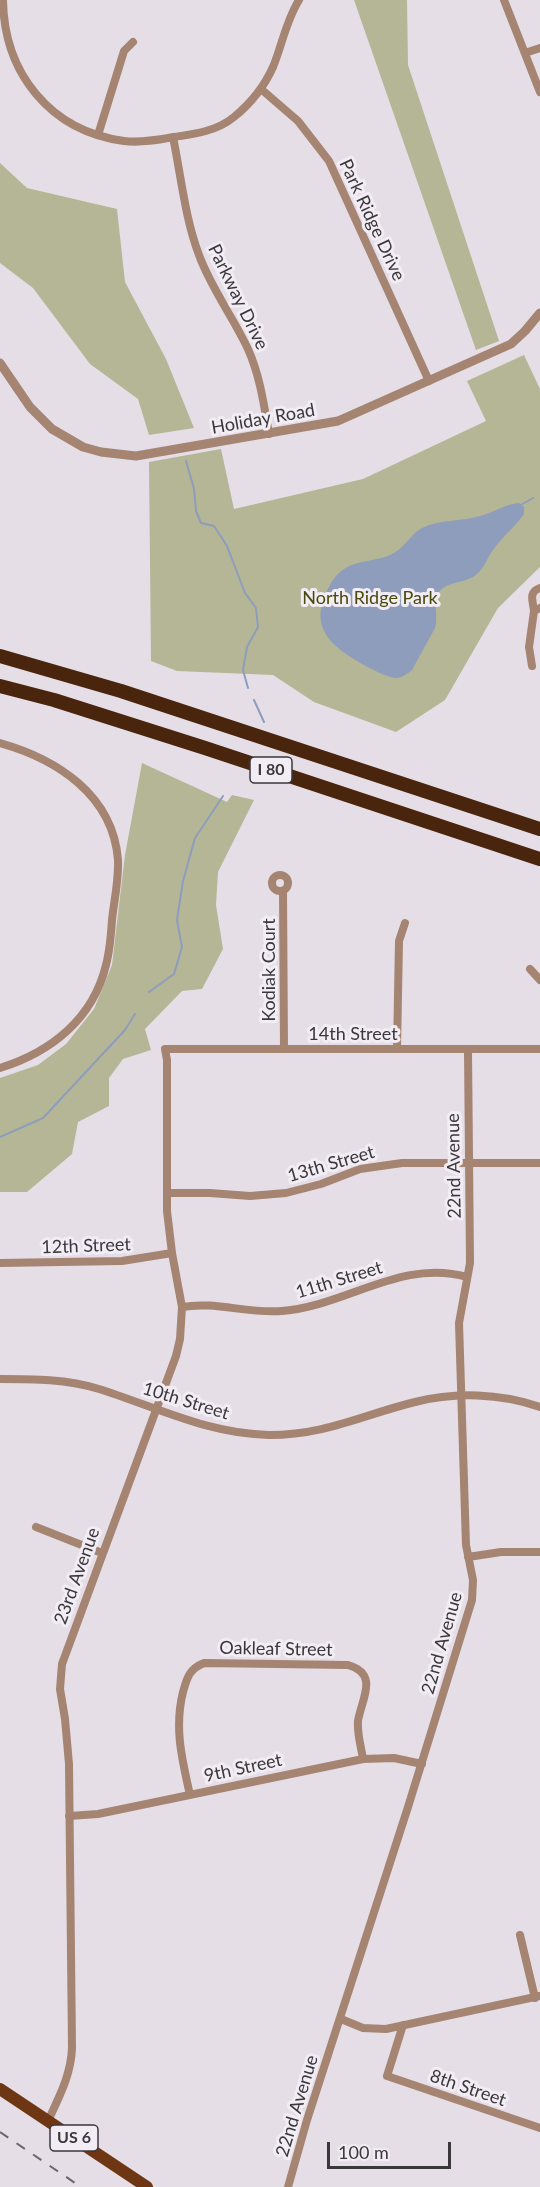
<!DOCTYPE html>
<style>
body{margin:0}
#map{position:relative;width:540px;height:2187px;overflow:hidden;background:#e5dee6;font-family:Lato,sans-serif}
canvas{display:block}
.scale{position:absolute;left:327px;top:2142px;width:124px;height:27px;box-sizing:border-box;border:3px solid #3a383b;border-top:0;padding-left:8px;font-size:18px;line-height:21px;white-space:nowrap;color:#3a383b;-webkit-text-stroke:4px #f2ecf4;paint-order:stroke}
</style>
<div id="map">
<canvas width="540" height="2187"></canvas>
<div class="scale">100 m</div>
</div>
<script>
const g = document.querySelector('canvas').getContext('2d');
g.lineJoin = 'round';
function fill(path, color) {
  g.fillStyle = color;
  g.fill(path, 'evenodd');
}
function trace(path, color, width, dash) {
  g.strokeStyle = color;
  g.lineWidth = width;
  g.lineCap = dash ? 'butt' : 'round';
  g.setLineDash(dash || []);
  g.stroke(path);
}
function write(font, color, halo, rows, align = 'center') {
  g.font = font + ' Lato,sans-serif';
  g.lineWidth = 6;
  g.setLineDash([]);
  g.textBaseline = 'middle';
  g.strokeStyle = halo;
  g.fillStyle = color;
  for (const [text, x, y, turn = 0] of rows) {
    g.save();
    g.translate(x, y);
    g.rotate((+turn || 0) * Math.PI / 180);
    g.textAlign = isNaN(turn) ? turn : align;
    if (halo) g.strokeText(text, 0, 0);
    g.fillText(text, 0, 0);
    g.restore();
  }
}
fill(new Path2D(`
 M354,0H407L408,65L499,341L476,350Z
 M0,163L27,188L117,209L125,282L166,359L194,428L149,435L138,399L90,364L33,288L0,263Z
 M524,355L540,389V567L498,608L445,700L396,732L314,702L273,675L177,671L151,661L149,462L221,449L234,509L363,479L486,421L467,381Z
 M142,763L227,802L232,795L254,800L218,872L216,905L223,949L202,989L182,991L145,1029L151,1050L123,1059L109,1078V1106L78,1122L72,1154L27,1192H0V1078L38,1065L66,1044L94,1009L112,965L125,855Z`), '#b4b696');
fill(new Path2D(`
 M519,503L524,507V514C515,527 502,537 493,550C487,558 485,567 477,574C466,584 449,580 439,592C432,601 439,617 435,628L412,670C407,674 402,678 396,678C385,677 372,669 362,664C338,650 312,633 323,601C327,591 331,580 339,573C355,558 377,563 394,553C405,547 411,534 422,528C439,519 461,522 480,516C493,513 505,504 519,503Z`), '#8e9dbc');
trace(new Path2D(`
 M186,461L194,489L196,511L201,523L214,526L227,546L245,593L256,608L258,627L247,647L243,670L248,688
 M521,505L533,498
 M254,700L264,722
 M149,992L174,974L182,947L177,920L183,881L195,838L223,796
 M0,1137L43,1118L125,1030L135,1014`), '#8e9dbc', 2);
trace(new Path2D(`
 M3,0C4,73 50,131 124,141C141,143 158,140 174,137C195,134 217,131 234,117C250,104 264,87 273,67C282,45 286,21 299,0
 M504,0L540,92
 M525,53L540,48
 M261,89L298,121L329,161L429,381
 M98,135L124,51L133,42
 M173,137C181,176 185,218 199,255C211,288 233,317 248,349C260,376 264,405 269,434
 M540,588C528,592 533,601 534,611L540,608
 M532,666L529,647L534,611
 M0,743C57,759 113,795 118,860C119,879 114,901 112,920C111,935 110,950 106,965C93,1019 51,1052 0,1068
 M272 883a8 8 0 1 1 16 0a8 8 0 1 1-16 0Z
 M283,891L284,1049
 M530,969L540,980
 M397,1049L399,941L405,923
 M167,1193H210L250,1196L286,1193L321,1184L360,1169L402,1163H540
 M0,1263L122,1261L172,1253
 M182,1307C215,1301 248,1314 282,1311C346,1306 402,1258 467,1277
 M0,1379C33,1379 67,1379 99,1389C156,1407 208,1434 269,1435C326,1435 362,1415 415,1402C455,1392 500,1393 540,1407
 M36,1527L102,1553
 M468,1557L501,1552H540
 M190,1795C182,1759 174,1728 183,1692C187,1678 189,1669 204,1663L348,1665C380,1674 361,1700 358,1721C357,1734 361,1746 363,1759
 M69,1816L98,1814L363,1759L394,1758L422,1764
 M520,1935L535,1998
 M341,2019L363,2028L386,2029L540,1996
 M403,2025L387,2076L540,2128
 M48,2121C59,2097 71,2075 72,2048L69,1764L65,1719L60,1689L62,1664L176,1356L180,1339L182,1307L172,1253L167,1211V1060L165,1049H540
 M288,2187L307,2120L408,1807L472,1600L473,1580L466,1545L459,1323L470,1263L468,1050`), '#a58472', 8);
trace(new Path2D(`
 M0,363L30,407L52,429L83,447L101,452L136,456L338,421L511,344L525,331L540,313`), '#a58472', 9);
trace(new Path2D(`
 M0,2089L147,2187`), '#6e3612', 12);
trace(new Path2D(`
 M0,656L121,691L540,829
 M0,686L54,700L205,748L540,859`), '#4a250e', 14);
trace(new Path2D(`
 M0,2132L81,2187`), '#6a666b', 2, [10, 10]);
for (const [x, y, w] of [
 [271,770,42],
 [74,2138,48]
]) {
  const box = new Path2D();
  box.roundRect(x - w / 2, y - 13, w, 26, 4.5);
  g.fillStyle = '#f2ecf4';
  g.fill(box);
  trace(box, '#3a383b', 1.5);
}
write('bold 16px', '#3a383b', null, [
 ["I 80",271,770],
 ["US 6",74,2138]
]);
write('18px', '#3a383b', '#f2ecf4', [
 ["Park Ridge Drive",372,220,65],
 ["Parkway Drive",238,297,64],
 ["Holiday Road",263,419,-10],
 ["Kodiak Court",269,970,-90],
 ["14th Street",353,1034],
 ["13th Street",331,1164,-16],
 ["22nd Avenue",454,1166,-91],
 ["12th Street",86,1246,-2],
 ["11th Street",339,1280,-17],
 ["10th Street",186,1401,17],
 ["23rd Avenue",77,1576,-70],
 ["22nd Avenue",442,1643,-74],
 ["Oakleaf Street",276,1649,1],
 ["9th Street",243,1768,-12],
 ["8th Street",468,2088,19],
 ["22nd Avenue",297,2106,-73]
]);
write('18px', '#48490b', '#f2ecf4', [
 ["North Ridge Park",370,598]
]);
</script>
